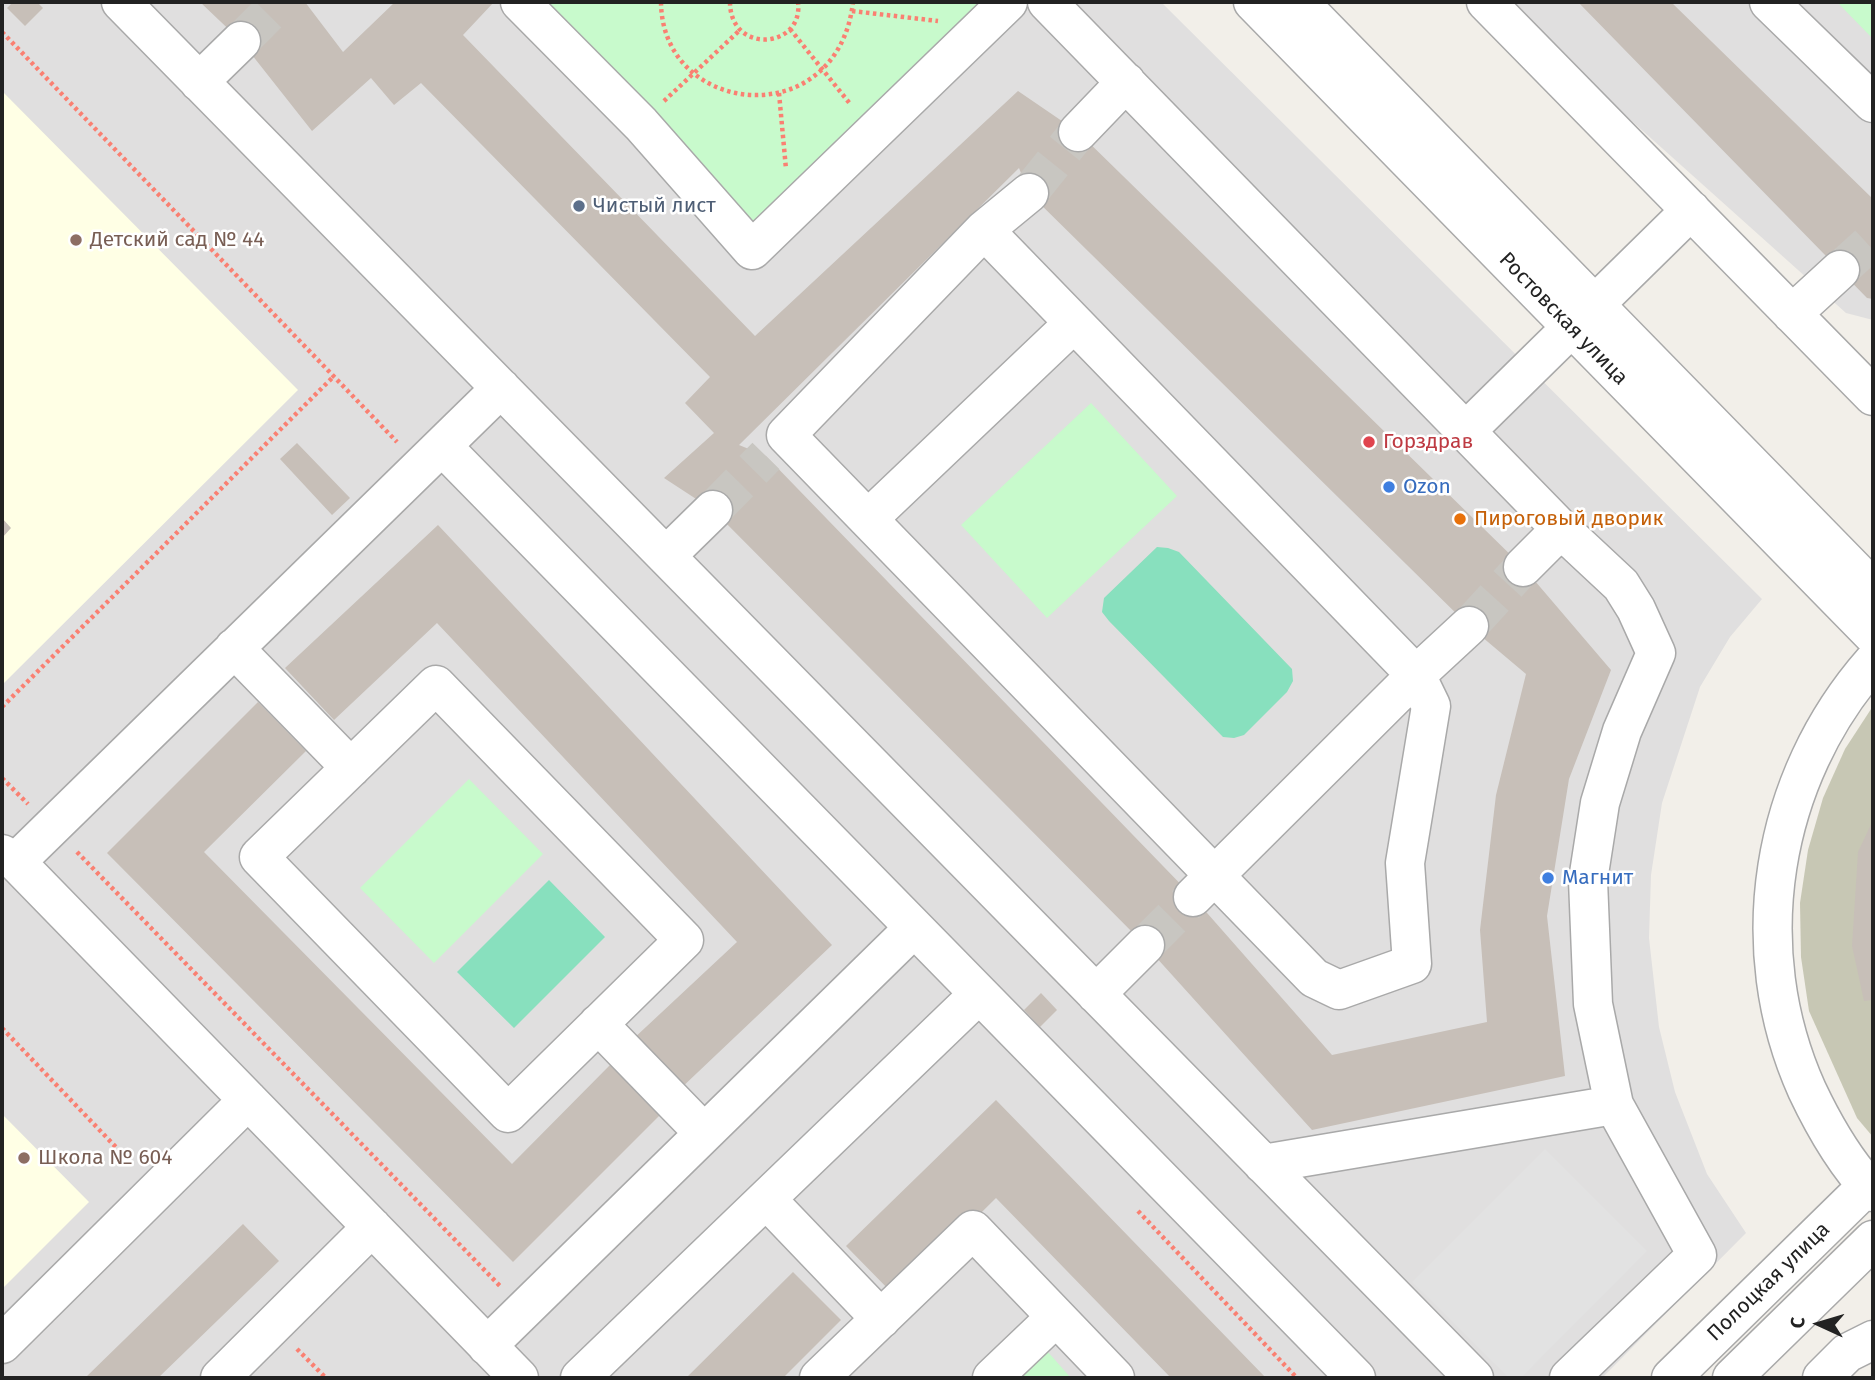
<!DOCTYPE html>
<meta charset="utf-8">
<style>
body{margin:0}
#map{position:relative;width:1875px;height:1380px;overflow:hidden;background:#f2efe9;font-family:"Fira Sans",sans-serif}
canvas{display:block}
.frame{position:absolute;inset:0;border:4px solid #222;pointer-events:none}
.north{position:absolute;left:1784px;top:1289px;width:70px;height:70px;-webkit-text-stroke:5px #fff;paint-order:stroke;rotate:274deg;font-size:19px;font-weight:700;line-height:28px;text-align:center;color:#222}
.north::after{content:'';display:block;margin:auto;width:24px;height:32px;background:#222;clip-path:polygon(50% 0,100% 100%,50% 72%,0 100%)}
</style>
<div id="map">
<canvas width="1875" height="1380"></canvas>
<div class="frame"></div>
<div class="north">С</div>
</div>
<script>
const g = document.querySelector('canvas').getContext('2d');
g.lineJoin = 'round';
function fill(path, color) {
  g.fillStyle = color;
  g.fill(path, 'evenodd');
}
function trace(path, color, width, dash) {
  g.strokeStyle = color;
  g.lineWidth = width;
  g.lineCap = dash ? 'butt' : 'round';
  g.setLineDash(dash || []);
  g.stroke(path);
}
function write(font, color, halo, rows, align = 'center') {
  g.font = font + ' "Fira Sans",sans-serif';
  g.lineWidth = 5;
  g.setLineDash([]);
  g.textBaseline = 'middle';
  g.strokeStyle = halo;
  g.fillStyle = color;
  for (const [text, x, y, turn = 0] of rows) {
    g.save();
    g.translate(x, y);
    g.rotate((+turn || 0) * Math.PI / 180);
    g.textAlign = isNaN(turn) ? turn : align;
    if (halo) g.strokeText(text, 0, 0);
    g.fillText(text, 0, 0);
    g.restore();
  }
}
fill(new Path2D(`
 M2,2H1161L1762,599L1730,637L1700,687L1662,803L1651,875L1649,938L1659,1027L1675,1092L1707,1174L1746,1233L1602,1378H2Z
 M1499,2H1873V320L1846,313Z`), '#e0dfdf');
fill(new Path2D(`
 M2,91L298,390L2,685Z
 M2,1114L89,1202L2,1289Z`), '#ffffe5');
fill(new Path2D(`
 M1873,706V1137L1857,1118L1809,1011L1801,957L1800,903L1808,850L1823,798L1845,749Z`), '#c7c7b4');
fill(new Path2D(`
 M539,2H984L749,226Z
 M1837,2H1873V39Z
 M1091,403L1177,496L1047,618L961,525Z
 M469,779L543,854L434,963L360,888Z
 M1048,1352L1071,1378H1021Z`), '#c8facc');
fill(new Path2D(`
 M1157,547L1168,548L1179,552L1292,669L1293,681L1287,692L1244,735L1234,738L1223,737L1109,621L1102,612L1104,598Z
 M549,880L605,937L514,1028L457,972Z`), '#88e0be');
fill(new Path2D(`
 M1545,1149L1647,1251L1521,1378H1509L1412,1282Z`), '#e2e2e2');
fill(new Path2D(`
 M13,2H37L43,8L25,26L7,8Z
 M200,2H305L343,52L395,2H494L463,35L755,336L1018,91L1078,132L1523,567L1611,670L1569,779L1547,916L1565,1076L1312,1130L1145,945L713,510L664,478L714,433L685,403L710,377L421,83L394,105L371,78L312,131L241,41ZM1019,168L1029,193L1469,626L1526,674L1496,795L1480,930L1487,1022L1332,1055L1193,897L766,456L739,445Z
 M1578,2H1671L1873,199V299L1867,298Z
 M297,443L350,498L332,515L280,459Z
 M2,518L11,528L2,538Z
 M438,525L832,945L678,1091L631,1041L737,942L437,623L334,720L285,668Z
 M258,702L306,751L204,852L512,1164L611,1064L661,1114L513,1262L107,853Z
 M1873,820V1000L1864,1001L1852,946L1858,852Z
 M1041,993L1057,1010L1040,1027L1024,1010Z
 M996,1100L1266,1378H1171L996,1198L896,1297L846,1246Z
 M243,1224L279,1261L158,1378H85Z
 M793,1272L841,1320L783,1378H686Z`), '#c7bfb8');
trace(new Path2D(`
 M241,41L280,2
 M1029,193L1078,132
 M1840,270L1873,240
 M713,510L766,456
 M1469,626L1523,567
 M1145,945L1193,897`), '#c8c6c1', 38, [38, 19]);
const minor = new Path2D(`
 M121,2L1474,1378
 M520,2L641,124L752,250L1008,2
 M1047,2L1561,529L1621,585L1636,609L1656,653L1622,731L1600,803L1588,880L1593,1004L1614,1105L1697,1255L1569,1378
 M1253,2L1873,635
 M1299,2L1873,589
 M1486,2L1873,396
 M1769,2L1873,103
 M199,82L241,41
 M1078,132L1126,82
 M984,230L1416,675L1431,706L1405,863L1412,964L1339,990L1314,978L786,435L984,230L1029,193
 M1792,314L1840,270
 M1466,431L1691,210
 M442,446L1356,1378
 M868,519L1074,323
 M666,556L713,510
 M1523,567L1561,529
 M234,648L351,768
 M1873,662C1770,779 1743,948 1807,1090C1824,1126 1845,1163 1873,1192
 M436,685L684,940L508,1113L259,857Z
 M2,854L16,862L519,1378
 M16,862L501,388
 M1193,897L1416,675L1469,626
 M1096,994L1145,945
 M598,1024L704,1133
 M1263,1164L1614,1105
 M766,1199L881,1319
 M2,1344L248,1100
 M487,1346L914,928
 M220,1378L372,1227
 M580,1378L979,994
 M819,1378L973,1230L1115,1378
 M992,1378L1056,1317
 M1671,1378L1867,1186
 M1732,1378L1873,1240
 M1822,1378L1847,1353L1873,1340`);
trace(minor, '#a9a9a9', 41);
trace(new Path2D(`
 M661,2C662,118 838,134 853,2
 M730,2C730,55 804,49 798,2
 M852,11L938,21
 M790,29L851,105
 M2,32L397,442
 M779,93L786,169
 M664,101L740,30
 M2,707L333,377
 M2,778L28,804
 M77,852L501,1287
 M2,1028L132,1164
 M1138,1211L1297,1378
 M297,1349L326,1378`), '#fa8072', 4.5, [3.5, 3.5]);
trace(minor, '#fff', 38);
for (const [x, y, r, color] of [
 [579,206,7,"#5c6f8a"],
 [76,240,7,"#8d6e63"],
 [1369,442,7,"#e0444e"],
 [1389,487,7,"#3f7fe0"],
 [1460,519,7,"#e8710a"],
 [1548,878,7,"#3f7fe0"],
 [24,1158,7,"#8d6e63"]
]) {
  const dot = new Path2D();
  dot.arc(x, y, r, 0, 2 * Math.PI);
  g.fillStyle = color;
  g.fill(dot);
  trace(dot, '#fff', 2.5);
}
write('21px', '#4e5e75', '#fff', [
 ["Чистый лист",593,206]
], 'left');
write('21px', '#785e54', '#fff', [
 ["Детский сад № 44",90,240],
 ["Школа № 604",38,1158]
], 'left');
write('21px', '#222', '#fff', [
 ["Ростовская улица",1563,319,46],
 ["Полоцкая улица",1769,1282,-44]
]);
write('21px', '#be3a42', '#fff', [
 ["Горздрав",1383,442]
], 'left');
write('21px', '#366cbe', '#fff', [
 ["Ozon",1403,487],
 ["Магнит",1562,878]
], 'left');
write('21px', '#c56008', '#fff', [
 ["Пироговый дворик",1474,519]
], 'left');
</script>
